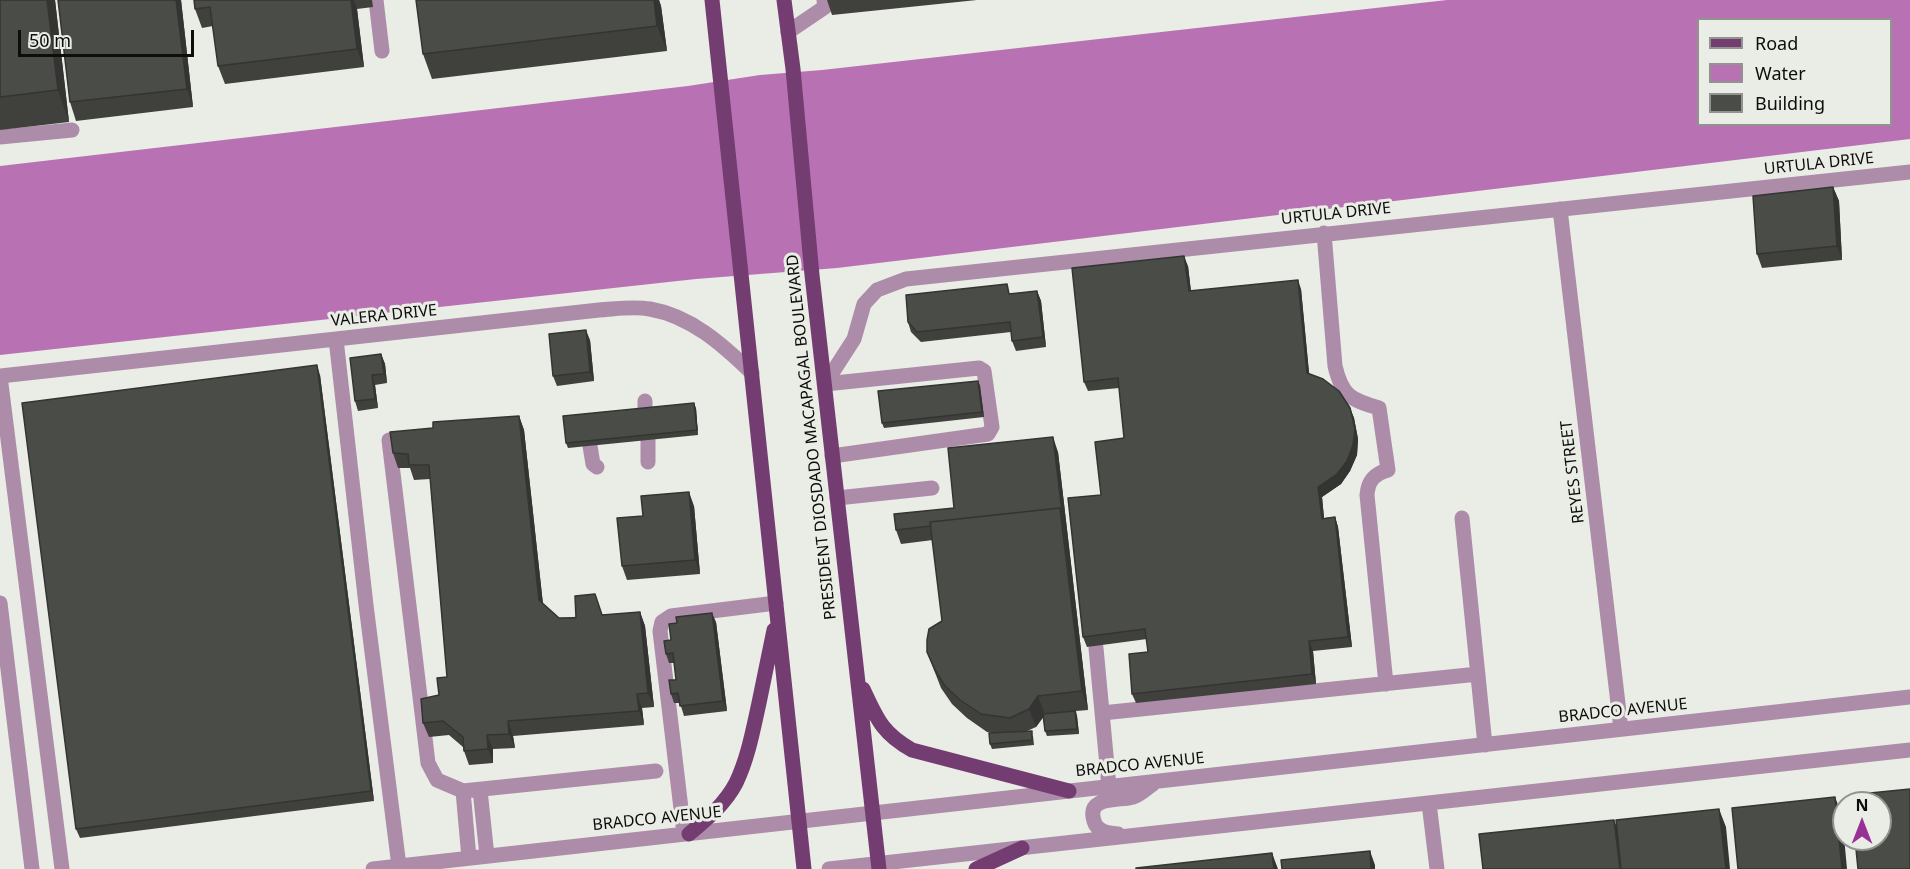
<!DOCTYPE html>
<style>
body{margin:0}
#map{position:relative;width:1910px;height:869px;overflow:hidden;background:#eaece6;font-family:"Noto Sans",sans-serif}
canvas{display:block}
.legend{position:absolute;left:1697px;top:18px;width:195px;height:108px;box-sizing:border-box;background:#eaece6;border:2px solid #92938e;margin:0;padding:8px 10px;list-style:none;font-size:18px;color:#0d0d0b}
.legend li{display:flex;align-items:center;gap:12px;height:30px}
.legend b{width:30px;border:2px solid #92938e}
.north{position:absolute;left:1832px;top:791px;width:60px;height:60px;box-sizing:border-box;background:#eaece6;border:2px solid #92938e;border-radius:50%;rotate:0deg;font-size:16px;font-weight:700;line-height:24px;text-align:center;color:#0d0d0b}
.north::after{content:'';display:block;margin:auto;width:21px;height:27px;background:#983195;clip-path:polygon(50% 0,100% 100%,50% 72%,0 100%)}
.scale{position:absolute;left:18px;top:30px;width:176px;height:27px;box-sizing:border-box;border:3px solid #0d0d0b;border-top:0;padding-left:8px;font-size:18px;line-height:21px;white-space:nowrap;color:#0d0d0b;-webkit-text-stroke:4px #eaece6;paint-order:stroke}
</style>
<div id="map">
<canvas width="1910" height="869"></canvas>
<ul class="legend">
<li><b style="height:8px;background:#743d71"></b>Road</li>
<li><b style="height:16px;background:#b872b3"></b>Water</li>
<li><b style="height:16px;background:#4a4c47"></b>Building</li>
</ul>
<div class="north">N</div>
<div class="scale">50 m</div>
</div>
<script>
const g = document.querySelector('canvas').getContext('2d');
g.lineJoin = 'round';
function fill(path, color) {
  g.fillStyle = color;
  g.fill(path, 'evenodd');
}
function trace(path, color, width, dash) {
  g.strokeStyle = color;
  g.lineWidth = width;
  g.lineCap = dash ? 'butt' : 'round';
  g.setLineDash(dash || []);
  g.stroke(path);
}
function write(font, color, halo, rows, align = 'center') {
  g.font = font + ' "Noto Sans",sans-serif';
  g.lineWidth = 6;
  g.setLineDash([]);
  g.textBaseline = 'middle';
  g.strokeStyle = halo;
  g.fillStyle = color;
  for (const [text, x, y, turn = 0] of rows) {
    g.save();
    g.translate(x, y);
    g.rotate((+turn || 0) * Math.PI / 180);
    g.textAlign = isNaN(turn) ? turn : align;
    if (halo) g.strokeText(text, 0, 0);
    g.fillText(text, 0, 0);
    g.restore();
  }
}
fill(new Path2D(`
 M1447,0H1910V139L837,268L696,279L0,355V166L688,86L760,75L822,70ZM1698,20H1890V124H1698Z`), '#b872b3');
trace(new Path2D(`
 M376,0L382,51
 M788,32L825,7L824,0
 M0,137L72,130
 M1560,209L1621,729
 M1324,233L1335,366C1342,396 1351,400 1379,408L1388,470C1374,474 1368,481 1367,495L1386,684
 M336,339L366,605L399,866
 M0,376L599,310C616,309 633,306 650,309C691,316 723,345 752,373
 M0,376L62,869
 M825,384L854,339L864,304L877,290L906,279L1910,172
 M825,384L979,368L984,371L992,427L988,434L832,456
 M645,401V412
 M389,440L428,763L437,780L463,791L656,771
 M648,440V462
 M590,446L593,464L597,467
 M837,498L932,488
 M1462,518L1485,745
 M0,603L32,869
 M1096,648L1109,787
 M1102,713L1478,674
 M480,790L487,856
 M463,791L469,858
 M1429,803L1437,869
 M684,834L660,631L662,622L671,616L776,603
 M1118,834C1109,833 1097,832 1094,821C1086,795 1120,801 1133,797C1140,795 1147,788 1153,784
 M373,869L1910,697
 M829,869L1910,750`), '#ac8ca9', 15);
trace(new Path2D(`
 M712,0L804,869
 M784,0L793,69L812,275L879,869
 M863,689C877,719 882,733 912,750L1069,791
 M689,834C707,819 725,804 736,783C748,758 753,730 759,703C764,679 769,655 774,630
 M976,869L1022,848`), '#743d71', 15);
fill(new Path2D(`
 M0,0H55L69,122L0,130Z
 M58,0H181L193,107L76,121L70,102Z
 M194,0H372L373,7L357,9L364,67L225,84L218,66L213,26L202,28L195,9Z
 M416,0H659L661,6L667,51L432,79L423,54Z
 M827,0H977L832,15Z
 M1833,187L1839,201L1842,260L1762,268L1757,254Z
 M1188,266L1191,291L1301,289L1309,374L1350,408L1354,418L1358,439L1357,455L1350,471L1341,484L1322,497L1324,518L1335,517L1338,527L1352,647L1313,651L1316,684L1136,703L1132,694L1148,652L1147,639L1087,647L1083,637L1101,495L1124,438L1119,388L1088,391L1084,382Z
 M1037,291L1041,301L1046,347L1016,351L1012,341L1011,332L921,342L911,332L908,322L1011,294Z
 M590,340L594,381L557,386L553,376Z
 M381,354L385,364L387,383L375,385L378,408L358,411L355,401Z
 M320,375L374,801L80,838L76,829Z
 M978,381L980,386L984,417L884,428L882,423Z
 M696,408L698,435L568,448L566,443Z
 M519,416L524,430L543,604L559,618L640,612L645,626L654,707L642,708L644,725L513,736L515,748L493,749V763L469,765L464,751L463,747L449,735L429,737L423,723L439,695L447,677L430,479L414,480L410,468H398L393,453L433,428Z
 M1058,452L1088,710L1076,711L1077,716L1079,734L1047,736L1045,731L1043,717L1036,727L1027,731L1033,736L1034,745L992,749L990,744L993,733L987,732L967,718L952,704L941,688L927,652L942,621L933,540L901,544L896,530L954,508Z
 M694,506L700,574L627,580L622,566L643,516Z
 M716,622L727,711L684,716L680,703H674L671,694L676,680L674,663H669L666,654L671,640Z`), '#40413d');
fill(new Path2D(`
 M47,0H55L69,122L58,90Z
 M176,0H181L193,107L187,89Z
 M351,0H354L357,9L364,67L357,49Z
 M654,0H659L661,6L667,51L657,26Z
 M1833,187L1839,201L1842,260L1837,246Z
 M1184,256L1188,266L1192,301L1189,291Z
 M1298,280L1301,289L1310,382L1307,373Z
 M1037,291L1041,301L1046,347L1043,337Z
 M586,330L590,340L594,381L590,372Z
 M381,354L385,364L387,383L384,374Z
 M317,365L320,375L374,801L371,791Z
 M372,375L375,385L378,408L375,399Z
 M978,381L980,386L984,417L982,412Z
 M694,403L696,408L698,435L697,430Z
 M1350,408L1354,418L1358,439L1357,455L1350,471L1341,484L1322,497L1325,528L1322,519L1318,487Z
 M519,416L524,430L544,614L539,600Z
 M1053,437L1058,452L1088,710L1082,691Z
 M689,492L694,506L700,574L695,560Z
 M1335,517L1338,527L1352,647L1348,637Z
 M640,612L645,626L654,707L648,693Z
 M712,613L716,622L727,711L723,701Z
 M1309,641L1313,651L1316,684L1312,674Z
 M637,694L642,708L644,725L639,711Z
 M1038,696L1045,715L1036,727L1029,709Z
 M1075,711L1077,716L1079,734L1077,729Z
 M508,721L513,736L515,748L509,734Z
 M487,735L493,749V763L488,749Z
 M1835,797L1842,815L1847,869H1842Z
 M1719,809L1726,827L1730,869H1726Z
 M1614,820L1621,838L1624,869H1620Z
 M1370,851L1375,865V869H1371Z
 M1272,853L1278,869H1274Z`), '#343532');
const building = new Path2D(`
 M0,0H47L58,90L0,97Z
 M58,0H176L187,89L70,102Z
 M194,0H351L357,49L218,66L210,7L195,9Z
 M416,0H654L657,26L423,54Z
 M1833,187L1837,246L1757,254L1753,196Z
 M1184,256L1189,291L1298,280L1307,373L1323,379L1339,391L1350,408L1355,429L1353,445L1347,461L1337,474L1318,487L1322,519L1335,517L1348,637L1309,641L1312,674L1132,694L1129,654L1148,652L1145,629L1083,637L1068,498L1101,495L1095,442L1124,438L1118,378L1084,382L1072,268Z
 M1007,284L1009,294L1037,291L1043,337L1012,341L1010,322L917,332L908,322L906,295Z
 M586,330L590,372L553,376L549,334Z
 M381,354L384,374L372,375L375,399L355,401L350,358Z
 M317,365L371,791L76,829L22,403Z
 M978,381L982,412L882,423L878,391Z
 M694,403L697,430L566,443L563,416Z
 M519,416L539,600L559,618H576L575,596L595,594L602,615L640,612L648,693L637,694L639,711L508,721L509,734L487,735L488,749L464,751L463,737L443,721L423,723L421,699L439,695L437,678L447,677L429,465H409L408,454L393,453L390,432L433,428V422Z
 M1053,437L1062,512L1060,508L930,522L931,526L896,530L894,514L954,508L948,448Z
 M689,492L695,560L622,566L617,518L643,516L641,496Z
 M1060,508L1082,691L1038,696L1029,709L1010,718L981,714L960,700L945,686L935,670L927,652V640L929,629L942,621L930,522Z
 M712,613L723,701L680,706L678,693L671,694L669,680H676L673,653L666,654L664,641L671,640L669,624L677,623L676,617Z
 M1075,711L1077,729L1045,731L1043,714Z
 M1032,731V740L990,744L989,733Z
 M1910,789V869H1858L1855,839H1880V803H1851L1850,795Z
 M1835,797L1842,869H1738L1732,808Z
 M1719,809L1726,869H1621L1616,820Z
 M1614,820L1620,869H1483L1479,834Z
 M1370,851L1371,869H1282L1281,860Z
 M1272,853L1274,869H1136V868Z`);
fill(building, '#4a4c47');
trace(building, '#343532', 1.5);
write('16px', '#0d0d0b', '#eaece6', [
 ["URTULA DRIVE",1819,164,-6],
 ["URTULA DRIVE",1336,214,-6],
 ["VALERA DRIVE",384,316,-6],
 ["PRESIDENT DIOSDADO MACAPAGAL BOULEVARD",812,437,-96],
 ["REYES STREET",1573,472,-97],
 ["BRADCO AVENUE",1623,711,-6],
 ["BRADCO AVENUE",1140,765,-6],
 ["BRADCO AVENUE",657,819,-6]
]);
</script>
